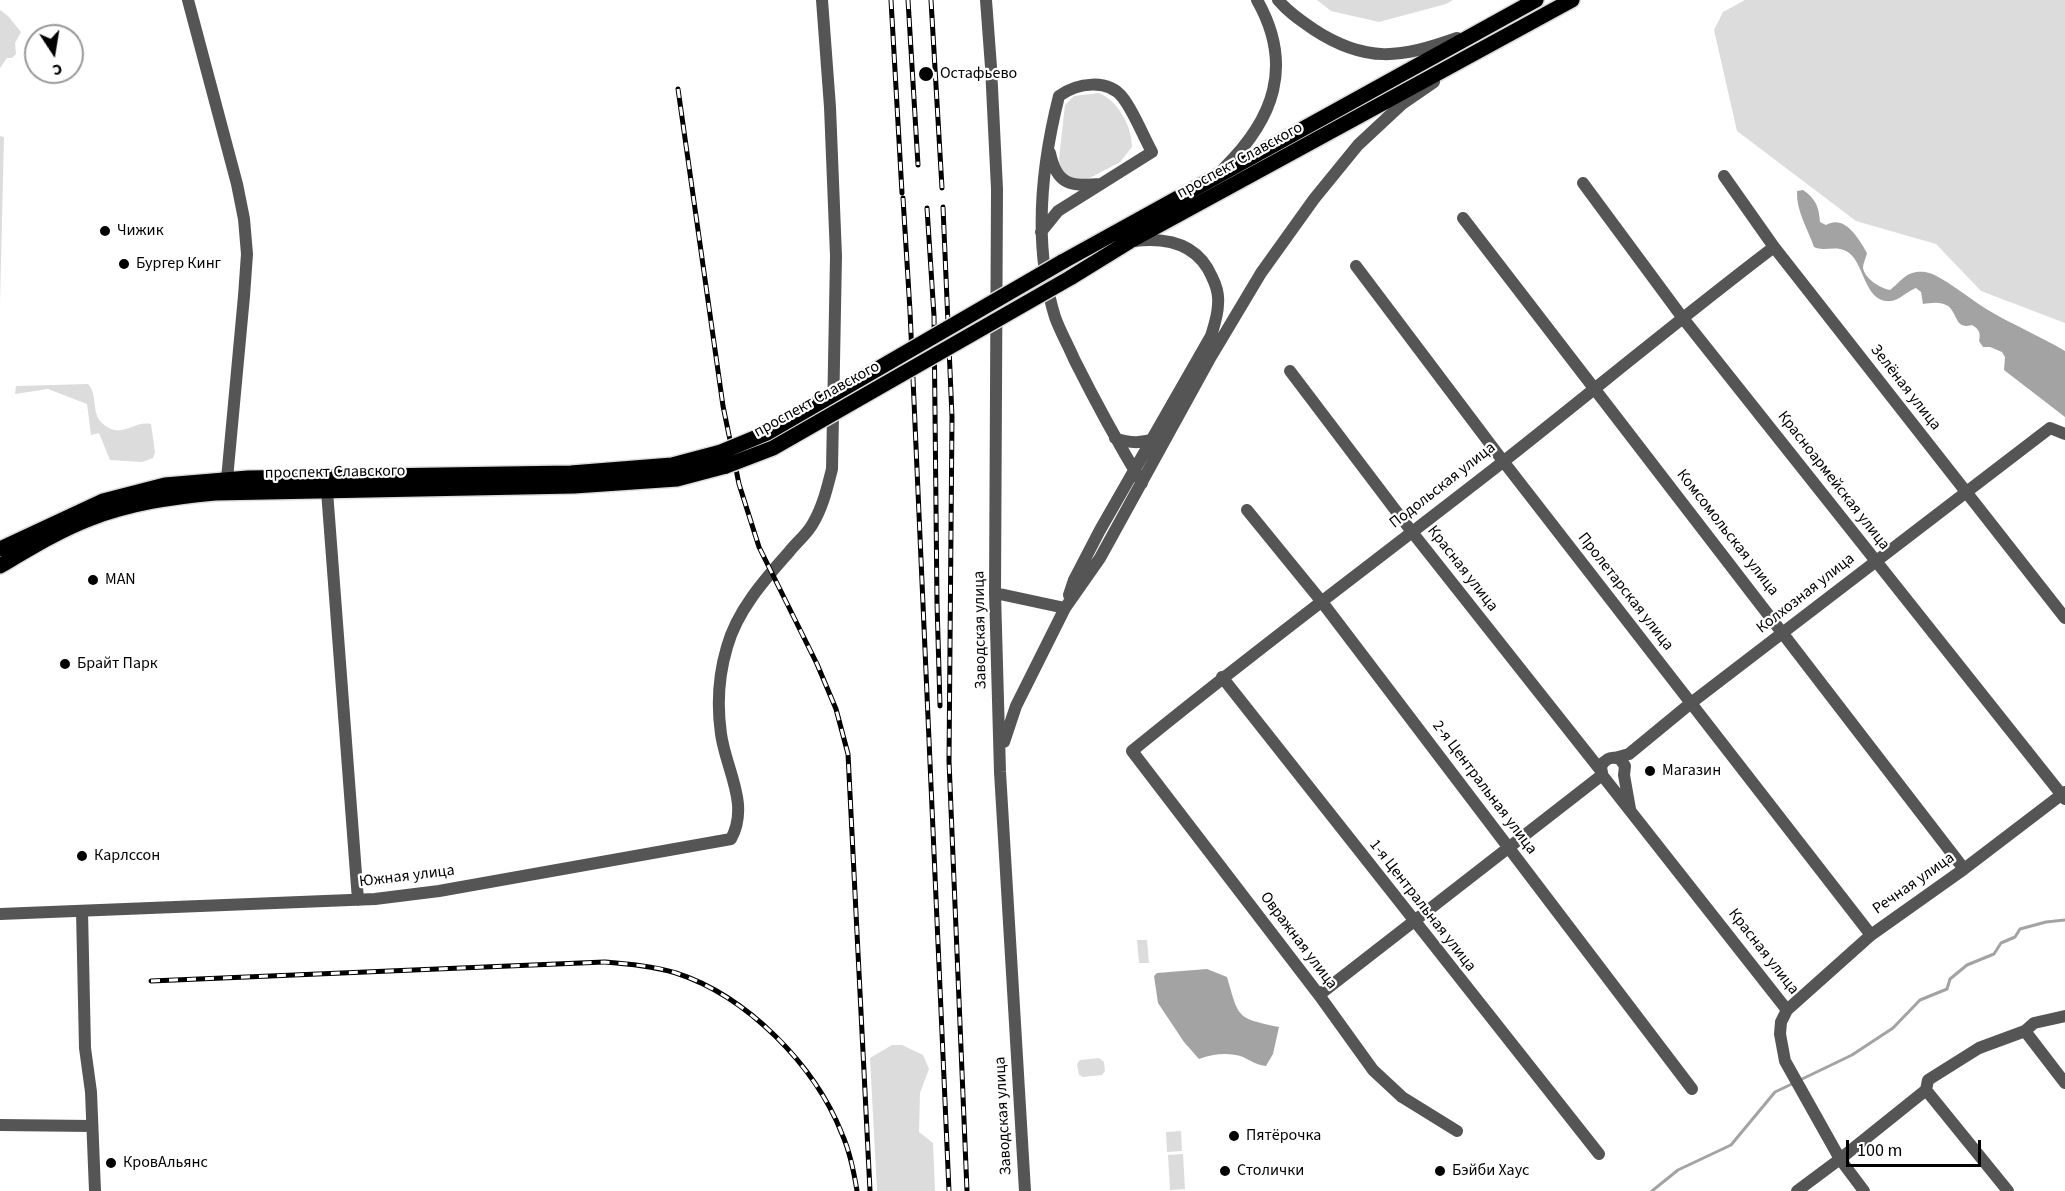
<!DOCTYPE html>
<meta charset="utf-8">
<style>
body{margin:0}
#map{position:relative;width:2065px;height:1191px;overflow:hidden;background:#fff;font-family:"Source Sans 3",sans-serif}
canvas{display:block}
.north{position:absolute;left:24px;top:24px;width:60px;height:60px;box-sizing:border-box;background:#fff;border:2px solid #999;border-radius:50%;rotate:168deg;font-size:16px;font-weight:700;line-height:24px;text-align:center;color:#000}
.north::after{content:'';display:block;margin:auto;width:21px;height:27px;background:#000;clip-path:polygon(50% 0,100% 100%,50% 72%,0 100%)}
.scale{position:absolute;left:1846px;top:1140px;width:135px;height:27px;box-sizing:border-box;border:3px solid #000;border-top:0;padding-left:8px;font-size:18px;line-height:21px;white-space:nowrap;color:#000;-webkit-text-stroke:4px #fff;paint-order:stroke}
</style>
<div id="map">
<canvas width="2065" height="1191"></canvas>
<div class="north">С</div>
<div class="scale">100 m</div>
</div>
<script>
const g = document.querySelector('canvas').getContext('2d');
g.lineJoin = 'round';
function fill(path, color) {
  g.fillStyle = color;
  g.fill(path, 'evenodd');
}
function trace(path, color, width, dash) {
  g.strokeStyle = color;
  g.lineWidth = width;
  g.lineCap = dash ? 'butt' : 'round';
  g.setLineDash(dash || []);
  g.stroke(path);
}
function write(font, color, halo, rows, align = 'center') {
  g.font = font + ' "Source Sans 3",sans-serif';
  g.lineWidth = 4.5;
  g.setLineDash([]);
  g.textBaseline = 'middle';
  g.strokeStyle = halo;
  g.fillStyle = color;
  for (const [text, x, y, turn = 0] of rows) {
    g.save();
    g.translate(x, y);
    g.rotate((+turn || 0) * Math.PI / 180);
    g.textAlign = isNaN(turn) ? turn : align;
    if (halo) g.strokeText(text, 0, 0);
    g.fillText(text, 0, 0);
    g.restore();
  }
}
fill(new Path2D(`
 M1317,0H1453L1446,4L1379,22L1331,11Z
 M1745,0H2065V323L1981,291L1936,244L1856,221L1737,131L1714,30L1723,12Z
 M0,10L8,16L21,32L15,43L16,54L12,58H7L0,68Z
 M1099,93C1118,101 1132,126 1132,147L1120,162L1086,180L1067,177L1060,166L1059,159L1065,105L1074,96Z
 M0,136L4,137L0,303Z
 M88,384C98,394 91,413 102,423C122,441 132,420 151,424L155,452L153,458L142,462L110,460L99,433L91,435L87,404L48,389L15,394L16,386Z
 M1137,940H1147L1149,963H1139Z
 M892,1045H902L923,1055L929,1069L920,1093L919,1132L933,1143L935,1191H877L870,1058Z
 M1099,1058L1104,1062L1105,1071L1102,1075L1083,1077L1079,1075L1077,1064L1080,1060Z
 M1181,1131L1182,1151L1167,1152L1166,1132Z
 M1183,1154L1185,1189L1170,1190L1168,1155Z`), '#dcdcdc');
fill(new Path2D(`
 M1803,190C1816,199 1819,207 1820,222L1826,225C1845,214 1859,239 1867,253C1866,258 1863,263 1863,268C1865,279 1880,288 1890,290C1902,281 1906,270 1925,272C1941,274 1972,301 1988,310C2013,325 2040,336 2065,351V417L2004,370L2005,357L2002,352L1990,347H1983L1979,341C1981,333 1979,329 1972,325C1955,330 1958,314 1948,306C1940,301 1931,303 1923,304L1921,292L1916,288C1907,291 1900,300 1891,301C1863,304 1865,260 1846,251C1835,245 1824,252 1814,247C1808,229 1796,211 1797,191Z
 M1207,969L1227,977C1239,1018 1236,1018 1279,1027L1273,1054L1266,1066C1257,1065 1251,1061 1243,1057C1228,1052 1214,1054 1199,1059L1184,1042L1158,1003L1154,976L1157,973Z`), '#a3a3a3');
trace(new Path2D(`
 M1800,1080L1852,1055L1893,1028L1920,1000L1947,989L1950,979L1967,965L1994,954L2001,943L2015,937L2020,929L2046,922L2065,920
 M1652,1191L1678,1170L1731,1145L1775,1092L1794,1083`), '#a3a3a3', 3);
const major = new Path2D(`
 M1062,262L1536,0
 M1070,278L1130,241L1572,0
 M0,549L103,501L165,485L248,478L571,473L672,465L721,452
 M0,566C29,549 58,531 89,519C130,503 172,497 215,493L574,486L677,479L726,466`);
trace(major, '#dbdbdb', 18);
trace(new Path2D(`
 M188,0L237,184L244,219L247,254L244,296L227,479
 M986,0L991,67L997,189L995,593L1000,772L1025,1191
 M1278,0C1288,12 1300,20 1313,29C1366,64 1401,58 1457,38
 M1050,153C1057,186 1071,186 1101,184
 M1224,168C1274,119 1294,65 1257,0
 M1724,176L1774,247L2065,618
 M1583,183L1682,317L2065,799
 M1463,218L1964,869
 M1041,232L1058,211L1152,152C1143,136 1134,112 1123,98C1108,78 1077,83 1059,96C1041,167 1033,246 1055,317C1060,331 1068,345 1074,359C1095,401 1118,443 1142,483
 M1356,266L1503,461L1871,935
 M1290,371L1412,532L1602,772
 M1115,438C1128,443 1140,444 1154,439
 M327,491L358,900
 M1247,510L1322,602L1692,1089
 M995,593L1065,608
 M1069,595L1074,580L1100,530L1211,336C1214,326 1218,315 1218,304C1219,295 1216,285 1212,277C1198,244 1167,237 1134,241
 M1222,677L1599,1154
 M1004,742L1016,706L1065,608L1100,558L1209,360L1261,273L1314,199L1358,145L1402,104L1434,82
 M1615,758L1629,754L1691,703L2050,428L2065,434
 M1630,809L1624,775L1625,766L1620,759C1611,756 1606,758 1601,766L1602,775L1787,1010
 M82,911L85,1048L91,1092L95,1191
 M0,914L375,899L439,891L731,839C750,804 726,770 721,734C717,706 719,674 727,647C737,611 764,580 789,552C796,543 806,535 812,525C823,507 827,488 832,469L836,256L830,107L822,0
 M1319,995L1602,775
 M2025,1031L2065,1083
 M1926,1090L1928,1080L1979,1048L2025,1031L2034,1023L2065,1016
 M1926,1090L2008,1191
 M0,1125L92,1126
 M1457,1131L1402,1097L1373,1070L1319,995L1132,751C1254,651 1380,558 1504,461C1594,390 1682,317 1774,247
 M1797,1191L1840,1159L1926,1090
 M1864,1191L1840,1159L1785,1061L1780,1034L1781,1022L1787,1010L1871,935L1964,869L2065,792`), '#555', 12);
trace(major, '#000', 15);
const rail = new Path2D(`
 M891,0L902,193
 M908,0L918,165
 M931,0L942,188
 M678,89L723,406L739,484L759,547L817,664L836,709L848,754L870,1191
 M903,198L910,311L949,1191
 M943,207L952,417L949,761L967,1191
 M927,208L934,316L937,603L940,706
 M151,981L604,962C628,964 653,966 676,973C747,996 815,1065 842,1134C850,1152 854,1172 857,1191`);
trace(rail, '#000', 5);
trace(rail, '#fff', 3, [9]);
const majorBridge = new Path2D(`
 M721,452L767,433L1062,262
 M726,466L773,448L1070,278`);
trace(majorBridge, '#dbdbdb', 18, []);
trace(majorBridge, '#000', 15);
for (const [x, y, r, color] of [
 [926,74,8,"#000"],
 [105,231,6,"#000"],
 [124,264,6,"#000"],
 [93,580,6,"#000"],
 [65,664,6,"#000"],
 [1650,771,6,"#000"],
 [82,856,6,"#000"],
 [1234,1136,6,"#000"],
 [111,1163,6,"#000"],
 [1225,1171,6,"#000"],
 [1440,1171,6,"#000"]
]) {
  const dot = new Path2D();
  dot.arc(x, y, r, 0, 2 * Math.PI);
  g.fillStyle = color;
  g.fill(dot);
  trace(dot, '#fff', 2);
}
write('16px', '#000', '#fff', [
 ["Остафьево",940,74],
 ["Чижик",117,231],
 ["Бургер Кинг",136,264],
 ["MAN",105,580],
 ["Брайт Парк",77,664],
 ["Магазин",1662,771],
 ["Карлссон",94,856],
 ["Пятёрочка",1246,1136],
 ["КровАльянс",123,1163],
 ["Столички",1237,1171],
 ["Бэйби Хаус",1452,1171]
], 'left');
write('16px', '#000', '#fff', [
 ["проспект Славского",1240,161,-29],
 ["Зелёная улица",1905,388,52],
 ["проспект Славского",817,400,-29],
 ["проспект Славского",335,473,-1],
 ["Красноармейская улица",1833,481,52],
 ["Подольская улица",1443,486,-38],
 ["Комсомольская улица",1727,533,52],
 ["Красная улица",1462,569,52],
 ["Пролетарская улица",1625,592,52],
 ["Колхозная улица",1806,594,-38],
 ["Заводская улица",981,630,-91],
 ["2-я Центральная улица",1484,788,53],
 ["Южная улица",407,877,-7],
 ["Речная улица",1914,884,-35],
 ["1-я Центральная улица",1422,906,52],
 ["Овражная улица",1298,941,53],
 ["Красная улица",1763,952,52],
 ["Заводская улица",1004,1116,-93]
]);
</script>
